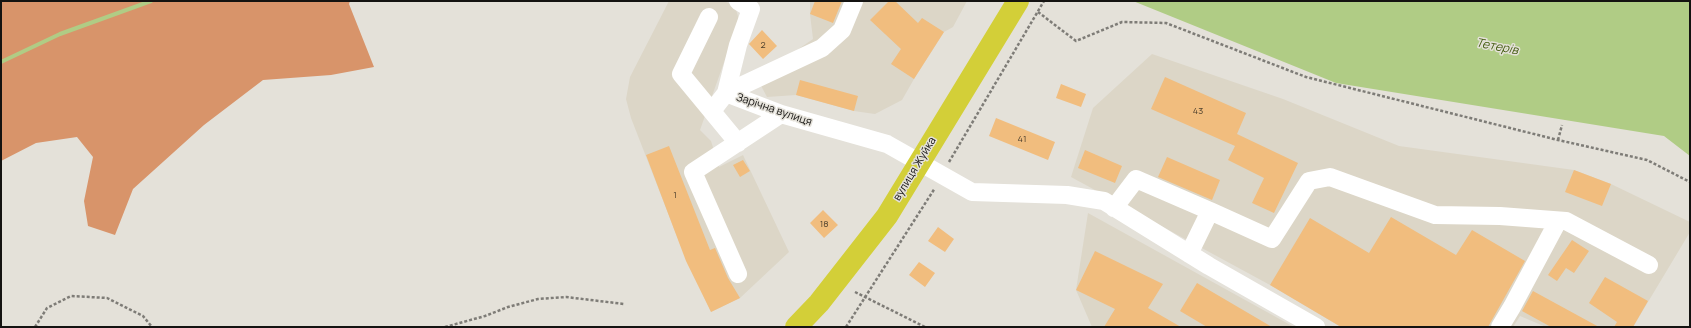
<!DOCTYPE html>
<meta charset="utf-8">
<style>
body{margin:0}
#map{position:relative;width:1691px;height:328px;overflow:hidden;background:#e4e1d9;font-family:Manrope,sans-serif}
canvas{display:block}
.frame{position:absolute;inset:0;border:2px solid #141311;pointer-events:none}
</style>
<div id="map">
<canvas width="1691" height="328"></canvas>
<div class="frame"></div>
</div>
<script>
const g = document.querySelector('canvas').getContext('2d');
g.lineJoin = 'round';
function fill(path, color) {
  g.fillStyle = color;
  g.fill(path, 'evenodd');
}
function trace(path, color, width, dash) {
  g.strokeStyle = color;
  g.lineWidth = width;
  g.lineCap = dash ? 'butt' : 'round';
  g.setLineDash(dash || []);
  g.stroke(path);
}
function write(font, color, halo, rows, align = 'center') {
  g.font = font + ' Manrope,sans-serif';
  g.lineWidth = 3;
  g.setLineDash([]);
  g.textBaseline = 'middle';
  g.strokeStyle = halo;
  g.fillStyle = color;
  for (const [text, x, y, turn = 0] of rows) {
    g.save();
    g.translate(x, y);
    g.rotate((+turn || 0) * Math.PI / 180);
    g.textAlign = isNaN(turn) ? turn : align;
    if (halo) g.strokeText(text, 0, 0);
    g.fillText(text, 0, 0);
    g.restore();
  }
}
fill(new Path2D(`
 M669,1H724L735,6L739,20L700,130L711,141L719,167L743,155L789,252L740,298L711,312L680,244L631,118L626,99L630,77Z
 M810,1H967L953,27L944,32L914,79L902,100L875,114L854,111L796,95L767,97L757,78L813,39L810,14Z
 M1152,54L1283,99L1399,146L1574,170L1611,184L1690,222V232L1633,327H1546L1520,316L1513,327H1341L1270,285L1071,177L1093,108Z
 M1088,213L1294,327H1092L1076,290Z`), '#dcd6c7');
fill(new Path2D(`
 M1,1H350L349,4L374,67L331,75L263,80L204,125L133,189L115,235L88,226L84,201L93,157L77,137L36,143L1,161Z`), '#d8946a');
fill(new Path2D(`
 M1133,1H1690V156L1664,136L1336,83Z`), '#b0cc85');
trace(new Path2D(`
 M1,62L60,34L151,1`), '#b0cc85', 4);
fill(new Path2D(`
 M815,1H842L833,23L810,14Z
 M889,1H895L918,23L922,18L944,32L914,79L891,64L901,49L870,20Z
 M762,30L777,46L763,59L749,44Z
 M1165,77L1246,113L1237,134L1298,163L1274,213L1252,203L1264,178L1228,160L1235,146L1151,109Z
 M800,80L858,96L854,111L796,95Z
 M1061,84L1086,94L1081,107L1056,98Z
 M996,118L1055,142L1048,160L989,136Z
 M669,146L710,250L715,248L728,278L740,298L711,312L686,261L646,155Z
 M1085,150L1122,166L1115,183L1078,168Z
 M1167,157L1220,180L1212,200L1158,177Z
 M743,160L750,171L740,177L733,165Z
 M1574,170L1611,184L1602,206L1565,192Z
 M823,210L838,225L824,238L810,223Z
 M1391,217L1456,255L1472,230L1525,261L1488,327H1341L1270,285L1310,218L1369,253Z
 M938,227L954,239L945,252L928,241Z
 M1572,240L1589,251L1574,273L1566,268L1557,281L1548,275Z
 M1095,251L1163,284L1148,308L1181,327H1104L1115,309L1076,290Z
 M919,262L935,273L925,287L909,275Z
 M1605,277L1648,301L1633,327H1614L1617,322L1589,303Z
 M1197,283L1272,327H1207L1180,311Z
 M1533,291L1599,327H1551L1522,311Z`), '#f1bd7e');
trace(new Path2D(`
 M1038,12L1076,41L1122,22L1166,23L1306,77L1558,140L1647,160L1690,182
 M1558,140L1562,125
 M949,162L1044,1
 M855,292L925,327
 M35,327L47,308L71,296L107,298L143,316L152,327
 M445,327L485,316L508,307L538,299L566,297L624,304
 M846,327L935,188`), '#7e7c77', 2.5, [3, 2]);
trace(new Path2D(`
 M738,1L751,9L738,45L726,93L781,114L887,144L972,192L1067,195L1104,201L1209,266L1316,327
 M709,17L681,74L738,143
 M712,111L726,93L822,48L842,30L854,1
 M1114,208L1136,179L1210,211L1189,254
 M1210,211L1272,239L1309,181L1330,177L1435,215L1500,216L1566,221L1649,265
 M738,274L693,172L781,114
 M1500,327L1512,307L1558,221`), '#fff', 18);
trace(new Path2D(`
 M796,327L819,303L887,216L1018,1`), '#d3cf38', 22);
write('9px', '#4b3e2c', null, [
 ["2",763,45],
 ["43",1198,111],
 ["41",1022,139],
 ["1",675,195],
 ["18",824,224]
]);
write('11px', '#141311', '#e4e1d9', [
 ["Зарічна вулиця",774,110,19],
 ["вулиця Жуйка",915,169,-59]
]);
write('italic 12px', '#475f14', '#e4e1d9', [
 ["Тетерів",1497,47,11]
]);
</script>
